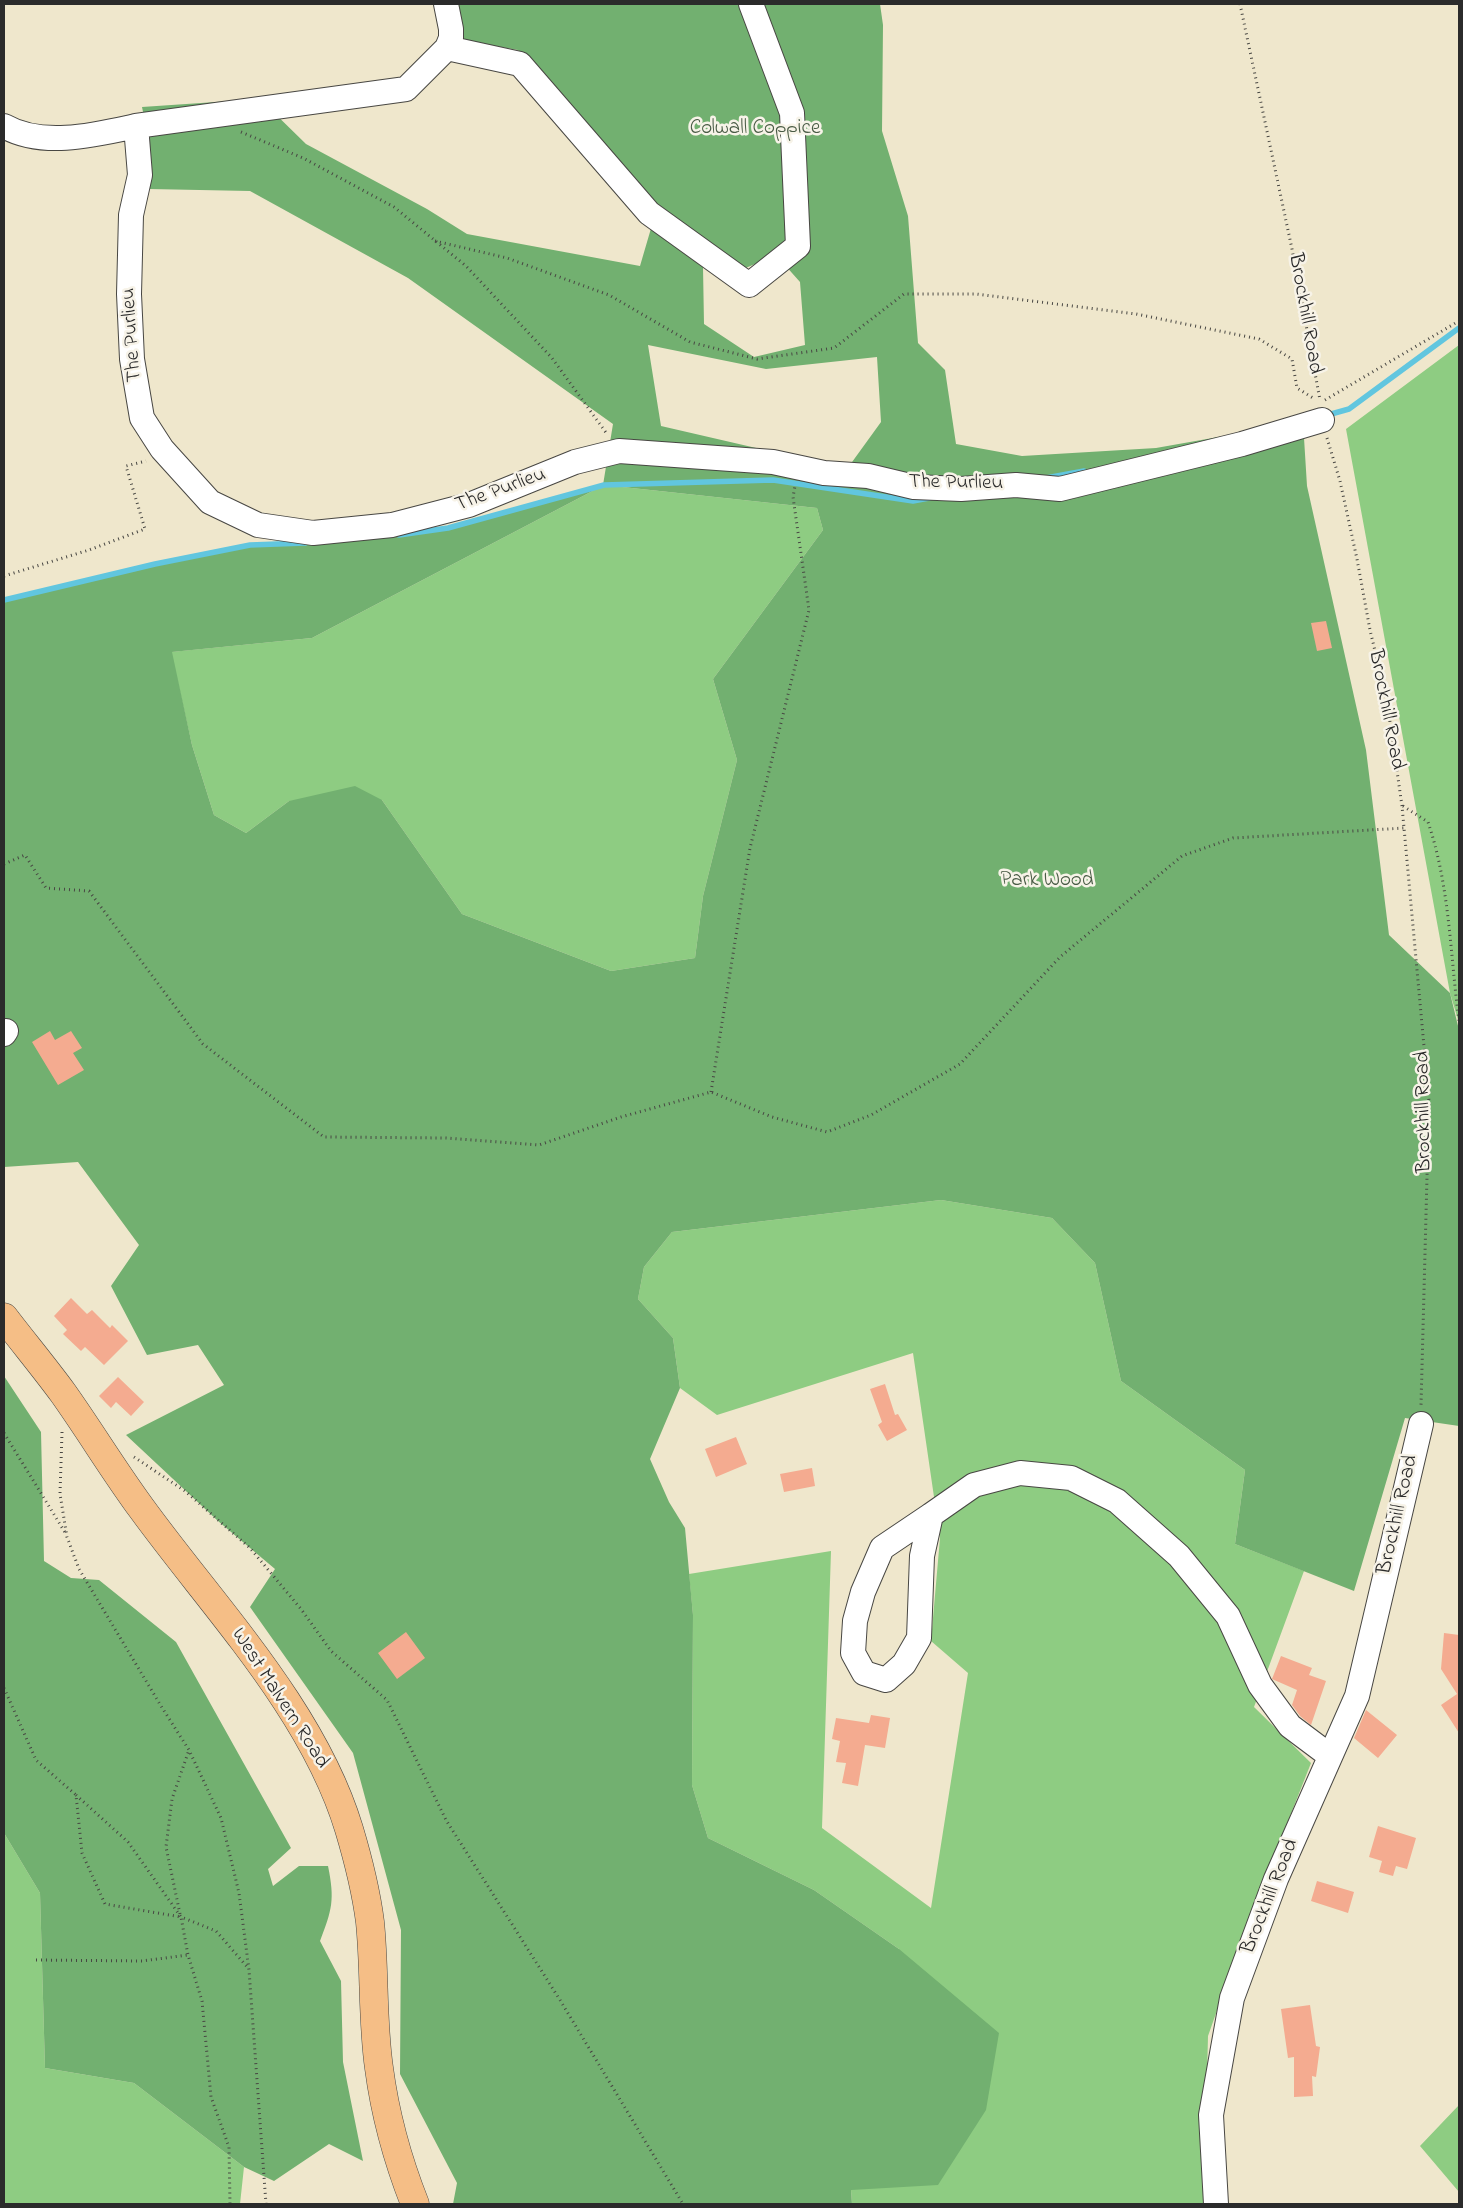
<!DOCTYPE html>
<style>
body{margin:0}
#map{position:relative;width:1463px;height:2208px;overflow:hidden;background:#efe7cc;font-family:"Indie Flower",sans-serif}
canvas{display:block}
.frame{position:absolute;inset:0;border:5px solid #2b2b2b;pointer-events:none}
</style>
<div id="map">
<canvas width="1463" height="2208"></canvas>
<div class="frame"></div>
</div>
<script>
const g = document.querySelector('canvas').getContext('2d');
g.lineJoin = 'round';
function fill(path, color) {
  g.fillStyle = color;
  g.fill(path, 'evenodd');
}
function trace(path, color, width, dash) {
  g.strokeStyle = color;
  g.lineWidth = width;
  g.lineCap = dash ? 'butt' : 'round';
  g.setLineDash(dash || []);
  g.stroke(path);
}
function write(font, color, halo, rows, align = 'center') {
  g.font = font + ' "Indie Flower",sans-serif';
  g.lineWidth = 5;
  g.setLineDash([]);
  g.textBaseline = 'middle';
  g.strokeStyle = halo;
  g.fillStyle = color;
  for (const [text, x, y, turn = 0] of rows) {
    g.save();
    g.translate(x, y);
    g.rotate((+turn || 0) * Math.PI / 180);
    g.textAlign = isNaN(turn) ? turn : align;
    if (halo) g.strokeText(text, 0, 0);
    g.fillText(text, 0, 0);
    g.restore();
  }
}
fill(new Path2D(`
 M1459,345V1023L1450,993L1346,429Z
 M604,485L817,508L823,530L713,679L737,760L703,896L695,958L611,971L462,914L382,800L289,801L246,833L214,815L192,745L171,652L312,638Z
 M941,1200L1052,1218L1095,1263L1121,1381L1245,1470L1235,1544L1304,1571L1254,1707L1311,1763L1247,1925L1208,2036L1205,2158L1210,2204H852L851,2190L899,1949L814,1890L708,1838L692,1785L693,1615L689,1574L831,1551L822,1828L931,1908L968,1673L931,1641L940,1538L913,1353L717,1415L680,1388L673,1338L638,1299L644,1267L672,1232Z
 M4,1833L40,1893L45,2068L134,2083L244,2167L240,2204H4Z
 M1459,2105V2192L1420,2146Z`), '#8ecc82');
fill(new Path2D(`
 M451,4H880L883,25L882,131L908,216L918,343L945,370L956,444L1022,456L1156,448L1303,422L1307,486L1366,750L1389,935L1450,993L1459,1030V1426L1405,1418L1354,1591L1235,1544L1245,1470L1121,1381L1095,1263L1052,1218L941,1200L672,1232L644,1267L638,1299L673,1338L680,1388L650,1459L669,1502L685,1528L693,1615L692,1785L708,1838L814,1890L899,1949L999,2033L986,2110L938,2185L851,2190L852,2204H453L457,2183L400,2074L401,1930L353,1753L250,1607L275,1569L218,1521L126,1435L224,1385L198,1345L147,1355L111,1286L139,1245L78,1162L4,1167V600L155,564L250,545L354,540L448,528L603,485L613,424L408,278L250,191L149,189L148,136L142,107L260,99L306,144L427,209L467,234L640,266L652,225L646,194L518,50L454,39ZM776,255L800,282L805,345L754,357L704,324L703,267L741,270ZM648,345L766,369L877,357L881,422L847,469L661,426ZM604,485L817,508L823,530L713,679L737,760L703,896L695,958L611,971L462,914L382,800L355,786L289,801L246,833L214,815L192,745L172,652L312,638Z
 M4,1376L41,1432L44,1561L71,1578L99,1580L176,1642L291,1848L268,1869L273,1886L299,1866H328C335,1900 332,1910 320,1941L341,1981L343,2062L363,2161L329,2144L274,2181L244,2167L134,2083L45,2068L40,1893L4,1833Z`), '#72b070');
trace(new Path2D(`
 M1324,416L1349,409L1459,328
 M1046,478L1084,471
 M399,535L448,528L604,485L773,480L913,501L929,498
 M4,600L155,564L250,545L305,543`), '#61c6df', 5.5);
fill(new Path2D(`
 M1326,621L1332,648L1317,651L1311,623Z
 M50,1031L55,1040L71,1031L82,1048L73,1053L84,1070L58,1085L32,1042Z
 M71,1298L87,1314L92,1310L110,1328L112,1325L128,1341L104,1365L85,1347L81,1351L63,1334L67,1330L54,1316Z
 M118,1377L144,1402L131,1416L116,1402L111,1408L99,1396Z
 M885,1384L895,1415L898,1414L907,1430L887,1441L878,1425L882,1422L870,1389Z
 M736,1437L747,1464L716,1477L705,1449Z
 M812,1468L815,1486L784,1492L780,1474Z
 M406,1632L425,1658L397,1679L378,1653Z
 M1444,1633L1459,1635V1733L1441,1705L1457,1694L1441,1669Z
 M1281,1656L1312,1668L1309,1675L1326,1681L1311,1725L1300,1716L1292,1705L1297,1690L1272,1679Z
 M1366,1710L1397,1735L1378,1758L1354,1738Z
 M871,1715L890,1718L885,1748L865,1745L858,1786L842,1783L846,1763L836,1762L840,1741L832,1739L836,1718L869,1723Z
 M1378,1826L1416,1838L1407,1869L1396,1866L1393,1876L1379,1872L1382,1861L1369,1857Z
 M1317,1881L1354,1892L1348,1913L1311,1901Z
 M1310,2005L1316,2046L1320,2047L1316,2077L1312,2076L1313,2096L1294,2097V2057L1288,2058L1281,2009Z`), '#f4ab90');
const minor = new Path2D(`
 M447,48L520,64L649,213L749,285L798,246L792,113L751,4
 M4,126C42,148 95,135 136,126L140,175L131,215L129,294L132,359L142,418L162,449L210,502L258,525L313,533L392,525L469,505L575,462L619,451L773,462L824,473L868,476L914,487L961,489L1016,485L1060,489L1242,444L1322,420
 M136,126L406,89L447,48L451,38V29L446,4
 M4,1034L6,1031
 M931,1515L882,1548L863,1592L855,1621L853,1653L864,1673L886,1680L904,1664L919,1638L922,1556L931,1515L974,1485L1020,1473L1071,1478L1117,1501L1179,1556L1228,1616L1260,1685L1290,1726L1330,1756
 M1216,2204L1211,2115L1232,1998L1276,1879L1357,1696L1421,1424`);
const major = new Path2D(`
 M4,1317C23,1342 44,1367 63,1393C90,1431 114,1471 142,1509C214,1608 313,1710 349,1829C358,1859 366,1891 370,1922C375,1971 372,2020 379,2068C385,2114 398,2161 415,2204`);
trace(minor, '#484743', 26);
trace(major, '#484743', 29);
trace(new Path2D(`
 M1240,4L1292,249L1320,400
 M241,132L303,158L394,207L466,266L552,358L607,434
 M435,241L507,258L609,295L690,342L757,359L834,348L904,294H976L1136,314L1259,339L1292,359L1297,388L1313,398
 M1325,400L1459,321
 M1327,438L1340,481L1357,559L1370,630L1387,701L1402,806L1429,1101L1421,1405
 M4,576L89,550L145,529L126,466L146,461
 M1403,806L1428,822C1450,887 1450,954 1459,1021
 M4,864L25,855L46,888L89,891L203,1044L324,1137L446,1138L539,1145L621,1117L711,1092L772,1117L827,1132L871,1115L960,1064L1060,957L1182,856L1233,838L1404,828
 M711,1092L750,848L809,610L793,497L795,486
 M62,1432L60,1494L67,1537L79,1569L161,1706L189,1750L221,1818L239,1893L249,1970L266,2204
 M4,1433L66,1534
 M134,1457L185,1491L250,1548L301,1609L331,1651L387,1700L446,1820L560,2000L683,2204
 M4,1688L36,1760L76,1795L82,1853L105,1904L181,1917L188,1955L202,2001L211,2097L229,2147L230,2204
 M76,1795L128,1842L181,1917L216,1931L249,1969
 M180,1914L166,1847L172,1799L189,1750
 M36,1960L142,1961L188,1955`), '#484743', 3, [1, 4]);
trace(minor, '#fff', 24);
trace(major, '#f5be86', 28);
write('21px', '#495b45', '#f7f3e8', [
 ["Colwall Coppice",755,130],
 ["Park Wood",1047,882]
]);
write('21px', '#2b2b2b', '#f7f3e8', [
 ["Brockhill Road",1304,314,80],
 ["The Purlieu",133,335,-94],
 ["The Purlieu",956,484,1],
 ["The Purlieu",501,491,-20],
 ["Brockhill Road",1385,710,79],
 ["Brockhill Road",1425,1112,-91],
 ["Brockhill Road",1399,1515,-77],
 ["West Malvern Road",279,1699,57],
 ["Brockhill Road",1271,1897,-68]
]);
</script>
